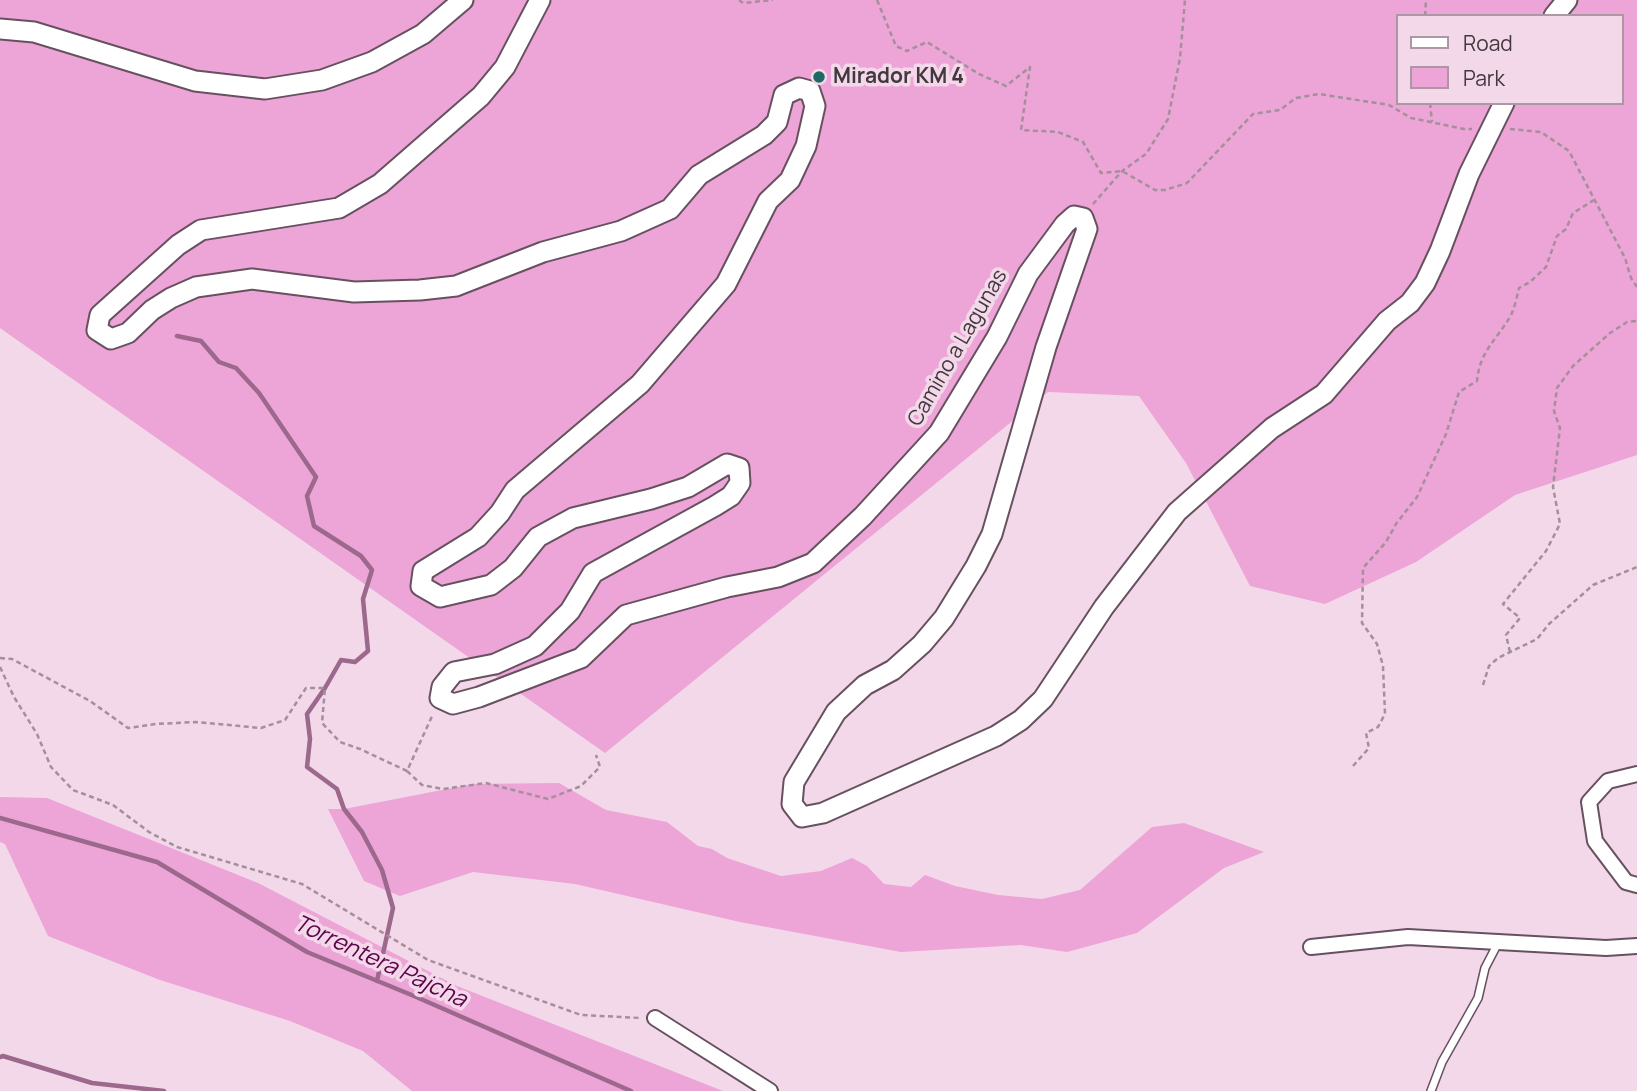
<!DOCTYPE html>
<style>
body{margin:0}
#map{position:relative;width:1637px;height:1091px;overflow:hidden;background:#f3d8e9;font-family:Manrope,sans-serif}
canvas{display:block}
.legend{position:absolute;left:1396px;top:14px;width:228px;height:91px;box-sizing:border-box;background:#f3d8e9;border:2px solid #ac98a5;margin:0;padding:9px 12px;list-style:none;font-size:21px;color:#42383e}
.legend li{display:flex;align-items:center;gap:14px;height:35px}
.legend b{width:35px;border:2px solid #ac98a5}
</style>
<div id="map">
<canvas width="1637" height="1091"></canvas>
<ul class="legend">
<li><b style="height:9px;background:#fff"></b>Road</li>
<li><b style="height:19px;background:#eda4d6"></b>Park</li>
</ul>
</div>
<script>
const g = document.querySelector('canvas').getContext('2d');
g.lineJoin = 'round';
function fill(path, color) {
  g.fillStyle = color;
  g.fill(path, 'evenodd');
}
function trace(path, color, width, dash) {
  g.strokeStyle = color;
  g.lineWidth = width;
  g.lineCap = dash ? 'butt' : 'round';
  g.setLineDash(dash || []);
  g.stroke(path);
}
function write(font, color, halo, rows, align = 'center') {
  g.font = font + ' Manrope,sans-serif';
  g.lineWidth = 7;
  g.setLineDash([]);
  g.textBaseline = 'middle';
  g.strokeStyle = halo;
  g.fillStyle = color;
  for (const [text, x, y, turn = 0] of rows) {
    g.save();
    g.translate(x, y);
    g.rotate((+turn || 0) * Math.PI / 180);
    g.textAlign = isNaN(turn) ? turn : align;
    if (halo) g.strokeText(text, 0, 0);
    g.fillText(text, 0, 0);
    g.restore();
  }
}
fill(new Path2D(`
 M0,0H1637V455L1515,495L1416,562L1325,604L1250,586L1186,463L1139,396L1048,392L605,753L0,328ZM1397,16H1621V103H1397Z
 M559,783L606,810L667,822L698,846L712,849L727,858L781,876L821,871L852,858L867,866L884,884L911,887L925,875L955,886L998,895L1042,899L1080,890L1152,827L1184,823L1264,852L1224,868L1137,933L1067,952L1021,945L901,952L740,922L575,884L473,872L400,896L364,881L328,809H344L473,784Z
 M0,797L47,798L258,883L457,986L723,1091H412L363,1051L290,1021L160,980L48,936L5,844L0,842Z`), '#eda4d6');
trace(new Path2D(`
 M177,336L201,341L219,362L236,368L259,393L316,477L307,496L314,526L361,556L372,570L363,599L368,651L355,662L341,660L325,688L307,714L310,739L307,767L337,789L344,809L362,832L382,870L393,908L377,981
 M0,818L157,862L307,952L414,996L631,1091
 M0,1057L3,1056L92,1083L164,1091`), '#9c688c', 4.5);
const lane = new Path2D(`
 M1431,1091L1442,1062L1478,998L1485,968L1498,943`);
const street = new Path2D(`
 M1637,774L1608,781L1589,802L1595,841L1626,882L1637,885
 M1311,947L1408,937L1606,948L1637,946
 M655,1018L770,1091`);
const secondary = new Path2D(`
 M540,0L505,67L481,96L380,184L339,208L201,230L178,245L100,315L97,330L111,339L128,333L152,310L171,298L196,287L252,279L354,292L420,290L456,286L543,252L621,231L670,209L699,175L764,135L777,122L784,95L799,88L810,91L815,106L806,146L790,180L768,201L726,284L640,384L515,490L500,513L478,537L423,571L421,586L440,597L491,585L513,568L538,537L573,518L651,499L688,487L727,464L739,468L740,483L731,496L715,506L593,573L570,611L535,646L495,664L454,672L442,687L440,698L453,704L479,697L581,658L626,615L727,587L778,577L813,563L863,516L939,433L997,337L1028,274L1065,224L1074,216L1083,218L1087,229L1046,347L992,534L976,566L944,618L922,644L893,670L865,685L836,712L794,782L792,804L802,817L823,813L996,736L1021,720L1043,699L1104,607L1177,512L1272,428L1324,394L1387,321L1410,303L1425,283L1440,251L1469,174L1504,103
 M1554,16L1567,0
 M0,29L34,32L195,81L265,89L322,80L372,62L423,34L463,0`);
trace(lane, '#675160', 10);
trace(street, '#675160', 18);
trace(secondary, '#675160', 23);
trace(new Path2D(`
 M739,0L743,3L773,0
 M877,0L896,46L907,51L927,42L979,74L1006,86L1030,67L1021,130L1058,132L1083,142L1101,173L1122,171L1155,190H1165L1187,183L1253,114L1280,110L1296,98L1319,94L1389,105L1411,118L1464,129H1472
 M1425,16L1426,0
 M1430,103L1432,122
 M1510,129L1541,132L1569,151L1625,258L1631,278L1637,287
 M1093,204L1122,171L1146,154L1168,119L1180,58L1185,0
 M1510,652L1506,635L1520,618L1503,604L1546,551L1560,524L1553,487L1560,428L1554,411L1557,388L1573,366L1610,333L1627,322L1637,321
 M0,658L12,659L90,701L128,728L156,724L196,722L261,728L285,720L306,688H325L322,723L340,742L360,749L407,771L433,714
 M0,667L14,697L37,734L51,767L73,790L113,805L149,832L177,847L302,884L428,960L581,1015L641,1018
 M1483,685L1489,666L1498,658L1537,639L1549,624L1593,585L1637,567
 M1353,766L1369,748L1366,733L1378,727L1385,714L1383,666L1377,644L1362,623L1363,568L1386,542L1396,524L1417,497L1446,434L1459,392L1477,381C1480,350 1497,340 1511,315C1515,307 1517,296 1519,288L1530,282L1546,267L1557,236L1566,229L1573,213L1594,200
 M407,771L422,785L443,789L486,783L548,799L581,786L600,767L596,755`), '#a3909c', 2.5, [5, 3.5]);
trace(lane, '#fff', 7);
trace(street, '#fff', 14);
trace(secondary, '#fff', 19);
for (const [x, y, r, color] of [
 [819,77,7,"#1e6964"]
]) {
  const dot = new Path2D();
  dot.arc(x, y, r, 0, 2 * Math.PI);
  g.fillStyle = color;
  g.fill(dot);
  trace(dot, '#f3d8e9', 2.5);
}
write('bold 21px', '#42383e', '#f3d8e9', [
 ["Mirador KM 4",833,77]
], 'left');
write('21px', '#42383e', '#f3d8e9', [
 ["Camino a Lagunas",958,348,-60]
]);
write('italic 23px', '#5c054b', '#f3d8e9', [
 ["Torrentera Pajcha",380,962,25]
]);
</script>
